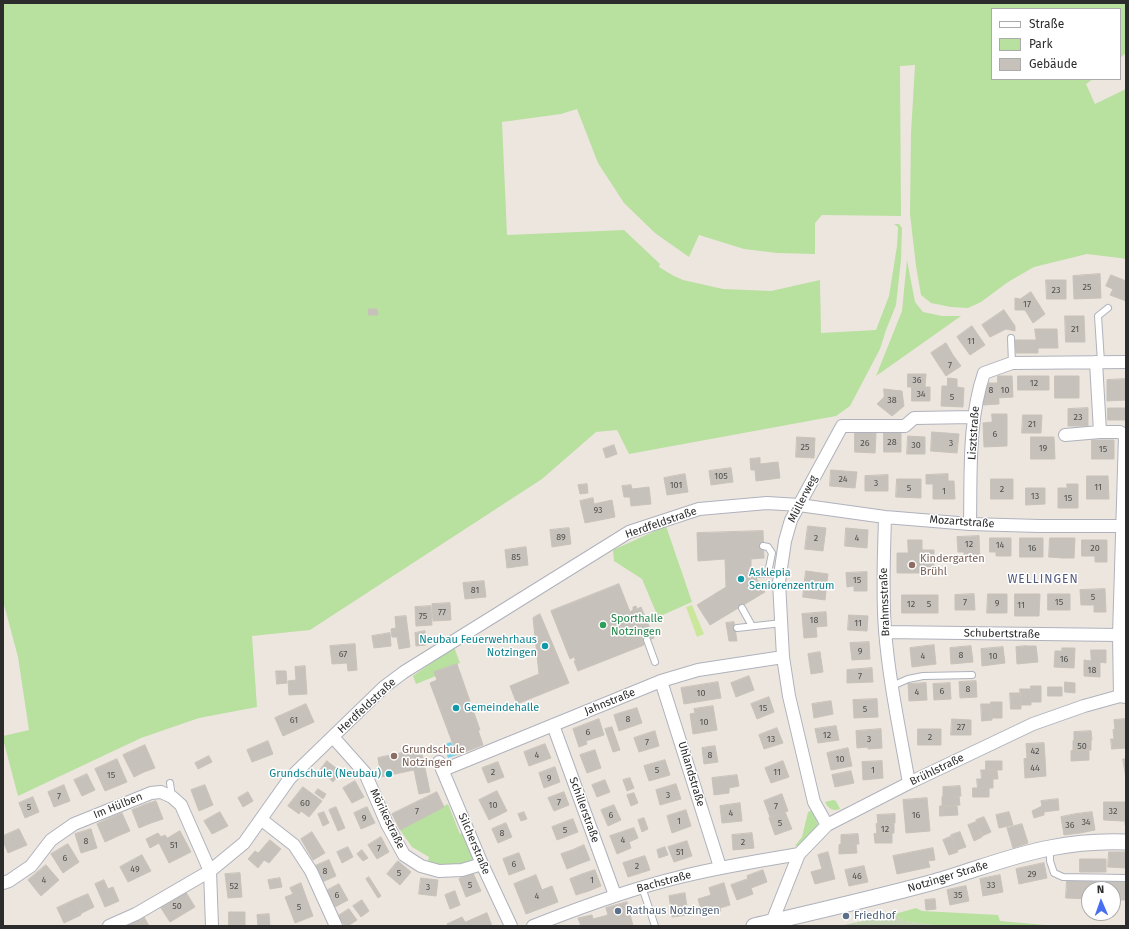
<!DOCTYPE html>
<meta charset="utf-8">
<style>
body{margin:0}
#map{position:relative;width:1129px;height:929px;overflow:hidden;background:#ede6df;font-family:"Fira Sans",sans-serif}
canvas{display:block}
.frame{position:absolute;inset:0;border:4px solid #2c2c2c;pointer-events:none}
.legend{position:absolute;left:991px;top:8px;width:130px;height:72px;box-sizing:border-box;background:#fff;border:1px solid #ababab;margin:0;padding:5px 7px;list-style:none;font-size:12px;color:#2c2c2c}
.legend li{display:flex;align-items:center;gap:8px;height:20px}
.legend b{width:20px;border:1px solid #ababab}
.north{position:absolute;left:1081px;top:881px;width:40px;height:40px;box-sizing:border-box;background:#fff;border:1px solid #ababab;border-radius:50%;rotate:358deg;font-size:11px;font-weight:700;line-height:16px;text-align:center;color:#2c2c2c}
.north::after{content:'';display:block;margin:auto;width:14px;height:18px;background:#486ff1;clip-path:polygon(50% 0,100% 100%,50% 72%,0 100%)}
</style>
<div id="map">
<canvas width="1129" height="929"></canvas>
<div class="frame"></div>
<ul class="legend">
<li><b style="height:5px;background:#fff"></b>Straße</li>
<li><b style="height:11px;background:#b8e09f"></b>Park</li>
<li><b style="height:11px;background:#c6c1ba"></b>Gebäude</li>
</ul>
<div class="north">N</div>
</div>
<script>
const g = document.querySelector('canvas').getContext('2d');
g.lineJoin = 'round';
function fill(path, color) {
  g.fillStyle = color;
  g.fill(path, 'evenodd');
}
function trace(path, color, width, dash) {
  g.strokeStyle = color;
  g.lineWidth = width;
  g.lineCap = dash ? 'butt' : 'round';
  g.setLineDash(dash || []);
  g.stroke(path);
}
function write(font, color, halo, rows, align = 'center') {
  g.font = font + ' "Fira Sans",sans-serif';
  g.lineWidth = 3;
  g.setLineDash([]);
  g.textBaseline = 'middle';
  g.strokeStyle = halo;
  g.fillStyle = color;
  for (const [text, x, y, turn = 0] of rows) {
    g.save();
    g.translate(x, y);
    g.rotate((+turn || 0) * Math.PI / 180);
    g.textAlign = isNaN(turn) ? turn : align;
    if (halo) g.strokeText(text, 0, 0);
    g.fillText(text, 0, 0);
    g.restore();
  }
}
fill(new Path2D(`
 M3,3H1126V53L1120,58V9H992V79H1093L1086,84L1095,104L1126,89V259L1120,258L1087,254L1034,267L1008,282L981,302L968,308L951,307L931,303L921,295L916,266L910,214L911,133L915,65L900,66L901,216L822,215L815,223V254L777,253L744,249L699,235L689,257L655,233L624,203L598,163L577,109L561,114L502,122L507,235L624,230L660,264L659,267L674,276L683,280L723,289L771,291L820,280L821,333L876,330L889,296L897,246L898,227L894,224H899L902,228L901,260L896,305L886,330L880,349L850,406L836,416L629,454L617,430L596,432L542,479L310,630L252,636L257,707L199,718L141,738L18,796L3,739V736L29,730L18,657L3,601Z
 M907,260L915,302L923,312L942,316H961L876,376L902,311Z
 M666,526L692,602L658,617L642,579L614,561L613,550Z
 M454,647L460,663L435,672L436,676L416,684L413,676Z
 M833,800L836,801L840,809C833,812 828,808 825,802Z
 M448,804L460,834L469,831L482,864L426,867L429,857L412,847L400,830Z
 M813,810L818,825L816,829L799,846H795L802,837L808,812Z
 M916,908L922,911L998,915L1000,921L1057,926H939L904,921L895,914Z`), '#b8e09f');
fill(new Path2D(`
 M895,914L904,921L939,926H839Z`), '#c7d6b7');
fill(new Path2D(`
 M692,605L704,634L697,637L686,607Z`), '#cae79b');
fill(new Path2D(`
 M451,742L457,755L448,758L443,745Z`), '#78d0e9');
const building = new Path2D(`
 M1100,274L1101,298L1074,299L1073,276Z
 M1111,275L1126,281V301L1110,295L1113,289L1106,286Z
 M1046,280H1066V299H1047Z
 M1031,292L1045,314L1033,323L1025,310H1015V298L1020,299Z
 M369,309H377L378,315H369Z
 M1004,310L1015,326V331L1006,329L990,337L982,325Z
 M1065,316H1084L1085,342H1066Z
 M972,326L985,345L970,355L957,337Z
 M1035,329H1057L1058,348H1038V353H1016L1015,340H1036Z
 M946,343L953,355L938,364L931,353Z
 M953,355L961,366L946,376L938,364Z
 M908,374H926L925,387H908Z
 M998,376H1012L1013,397L998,398Z
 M1018,376H1049V390H1018Z
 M1055,376H1067V398H1055Z
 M1067,376H1079V398H1067Z
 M948,378L957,379V387L964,388L963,407L941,406L942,386H947Z
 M1126,379V389L1107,390V380Z
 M984,383H998L999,404L984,405Z
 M912,387H930V401H912Z
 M884,389L902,391L904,406L892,416L877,404L884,397Z
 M1126,389V400L1107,401V390Z
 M1088,408V426H1068V409Z
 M1108,408H1126V420H1108Z
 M992,414H1007V446L984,447L983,423L992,422Z
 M1023,415H1042L1041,433H1022Z
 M932,432L946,433L944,452L931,451Z
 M855,433H876L875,453L855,452Z
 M884,433H901V452H884Z
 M946,433L959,434L957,453L944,452Z
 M908,436L925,437V454H907Z
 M797,437L815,438L814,458L796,457Z
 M1031,437H1054L1055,459H1031Z
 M1092,440H1114V459H1092Z
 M614,445L617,454L606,458L603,449Z
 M760,458V464L778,462L780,478L756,481L755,470H751L750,459Z
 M731,468L733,482L711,485L709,471Z
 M831,470L857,472L855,488L830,486Z
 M685,474L688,492L667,495L664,478Z
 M948,474V481H954L955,499H933V484H926V475Z
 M888,475V491H865V476Z
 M1087,476H1108L1109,499H1087Z
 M897,479H921V498L896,497Z
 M991,479H1013V499H991Z
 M587,484L588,493L580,494L578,485Z
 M1067,484H1078V508H1058V488H1067Z
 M631,485L632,489L649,487L651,504L631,506L630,497H624L622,486Z
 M1026,488H1045V504L1026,505Z
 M593,498L594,504L612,500L615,517L585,523L580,501Z
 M808,526L826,528L823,551L805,549Z
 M569,528L571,544L552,547L550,530Z
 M846,528L868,530L867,548L845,546Z
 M763,531L764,558L751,559V570L765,592L710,625L697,605L726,587L725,559L698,561L697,533Z
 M979,536L980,561L965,562L964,552H958L957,537Z
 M990,538H1011V556H996V552H990Z
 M1020,538H1043V557H1020Z
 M1050,538H1062V558L1049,557Z
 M1062,538H1075L1074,558H1062Z
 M908,540H922V550H934V567H923V573H897V553H908Z
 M1082,540H1107V562H1095V556H1082Z
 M526,547L528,565L507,568L505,550Z
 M806,571L828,574L825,600L803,597Z
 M867,572V591H854V586L847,587L846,573Z
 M484,581L486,597L465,599L463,583Z
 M619,584L630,612L633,610V607L636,606L637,609L641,607L654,638L643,642L644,645L578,671L574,661H576L574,657L570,659L551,611Z
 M1105,589L1106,612H1094V605H1081L1080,590Z
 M974,594L975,610H955V595Z
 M988,594H1007V613H987Z
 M1015,594H1027V616H1015Z
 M1027,594H1040L1039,616H1027Z
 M1048,594H1070V610H1048Z
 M902,595H920V613H902Z
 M920,595H938V613H920Z
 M450,603L451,620L433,621L432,604Z
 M431,606L432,625L416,626L415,607Z
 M826,612L827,626L816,627L817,637L804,638L802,614Z
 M540,614L569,683L517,704L510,686L539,674L533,618Z
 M849,615L868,616L867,631L848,630Z
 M406,616L410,647L399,649L397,637H392L391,629L396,628L395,617Z
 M734,622L737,641H729L726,623Z
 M425,631L426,645L416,646L415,633Z
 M390,633L391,646L374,648L372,636Z
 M869,642L870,659L852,660L850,643Z
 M355,644L357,670L348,671L347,663L332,664L330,646Z
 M934,645L936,664L912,667L910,648Z
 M971,646L973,662L951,664L950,648Z
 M1026,646L1027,663L1017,664L1016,647Z
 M1026,646H1036L1038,662L1027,663Z
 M1003,647L1005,663L982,666L981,649Z
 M1062,648H1075L1074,668L1054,667L1055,651H1062Z
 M1091,650H1106V663L1100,662V677L1084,676V660L1091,661Z
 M820,652L823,672L811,674L808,654Z
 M457,664L480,730H478L483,745L457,755L430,683L437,680L434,672Z
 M305,666L307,694L289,695L288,681L296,680L295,667Z
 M872,668L873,682L847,683V670Z
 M276,671H286L287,683L277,684Z
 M749,676L754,690L736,697L731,683Z
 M976,681L977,697L960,698L959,682Z
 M718,682L721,698L684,704L681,688Z
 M1065,682L1075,683V693L1065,692Z
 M926,683L927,700L909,701L908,684Z
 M950,683L951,699L934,700L933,684Z
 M1031,686H1041V702H1031Z
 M1048,687H1062V696H1048Z
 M1020,689H1031V705H1021Z
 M1010,693H1021V709H1011Z
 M769,697L774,712L757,719L751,704Z
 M877,699L878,717L854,718L853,700Z
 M831,701L833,714L814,718L812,704Z
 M991,702H1002V718H992Z
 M306,704L314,722L283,736L275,718Z
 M981,704H991L992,720L982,721Z
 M713,706L717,730L693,734L690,714L695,713L694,709Z
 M637,708L642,723L619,731L614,715Z
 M599,719L604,735L586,741L587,744L579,747L573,729Z
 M952,719L971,720V735H951Z
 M1126,719V729L1115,730L1114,720Z
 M836,726L839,740L818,743L815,729Z
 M612,727L620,750L613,752L605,729Z
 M777,728L783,743L764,749L759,735Z
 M881,729L882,748L868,749V747L857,748L856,731Z
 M918,729H941V745H918Z
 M1126,729V739H1114L1113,730Z
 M655,731L659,746L639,752L634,738Z
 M1091,731L1092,740L1074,741V732Z
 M1111,739H1126V748L1112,749Z
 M1091,740V750L1073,751V741Z
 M268,741L273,754L252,762L247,750Z
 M1044,743L1045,758L1027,759L1026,744Z
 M545,744L551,758L529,766L524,752Z
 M145,745L155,768L144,772L134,750Z
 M715,746L718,762L704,764L702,748Z
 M848,748L852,766L831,770L827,753Z
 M421,749L430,792L419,794L414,770L381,777L378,758Z
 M134,750L144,772L134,777L123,755Z
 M595,750L601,768L587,773L580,755Z
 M1089,750V760L1071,761V751Z
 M209,756L212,762L198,769L195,763Z
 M1045,758L1046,776L1025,778L1024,759Z
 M117,759L127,782L105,791L95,769Z
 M1123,759H1126V778Z
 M665,760L670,775L649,781L644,766Z
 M327,761L341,772L333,782L320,770Z
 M783,761L789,777L771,783L765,768Z
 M882,761L883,778L863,780L862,762Z
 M986,761H1002V770H986Z
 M498,762L504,777L488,783L482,768Z
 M555,767L560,782L544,788L539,773Z
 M981,770H997L998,779H982Z
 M851,771L854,783L835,787L832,775Z
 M87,774L95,790L82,796L74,780Z
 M737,775L739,786L729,788V793L714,795L712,778Z
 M630,778L634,788L627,791L623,780Z
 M977,779H993V788H978Z
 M605,780L610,792L597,797L592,785Z
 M355,781L364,797L352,803L343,788Z
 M676,784L681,799L660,805L656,790Z
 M64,785L70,801L54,807L48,792Z
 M205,785L213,805L199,811L191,790Z
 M960,786L961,796L943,797V787Z
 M303,787L322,801L309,817L301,811L299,814L288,806Z
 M973,788H989V797H973Z
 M318,789L326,794L323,799L315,793Z
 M497,791L507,811L489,820L479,800Z
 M248,792L253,801L243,807L238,798Z
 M437,792L444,807L400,830L392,814Z
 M564,792L569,805L554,811L548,798Z
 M634,793L638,803L631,806L627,795Z
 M782,794L788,811L770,817L764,801Z
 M959,796L960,805L942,806V797Z
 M33,797L39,812L25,818L19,803Z
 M927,798L930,831L906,833L903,800Z
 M1058,799L1059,810L1044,812V815L1034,818L1032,811L1042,806L1041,801Z
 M156,801L163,819L151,823L144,805Z
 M1104,802H1123L1122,821L1104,820Z
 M1123,802H1126V825H1125V821H1122Z
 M740,803L742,821L722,823L720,806Z
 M144,805L151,823L139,828L132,810Z
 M614,805L621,820L608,826L601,810Z
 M940,806H957L958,815L940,816Z
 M336,807L345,828L338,831L329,810Z
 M367,807L375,823L361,829L354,813Z
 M686,810L691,826L672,833L667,816Z
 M220,812L228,826L212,834L204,821Z
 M324,812L329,823L323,826L318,814Z
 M524,812L527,819L521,821L518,814Z
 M785,812L792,829L775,835L769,818Z
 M1009,812L1013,825L999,828L996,815Z
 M1092,812L1095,830L1080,833L1076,814Z
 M122,813L130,831L118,836L110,818Z
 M895,814V823L878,824L877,815Z
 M1076,814L1080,833L1064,835L1061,817Z
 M984,817L991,832L982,836L976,820Z
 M110,818L118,836L105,842L97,824Z
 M644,818L648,829L642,832L638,820Z
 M573,819L578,832L557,840L552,827Z
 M976,822L982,837L974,841L968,825Z
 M506,823L512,837L498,843L492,829Z
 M894,823V833L877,834L876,824Z
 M1022,824L1028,843L1013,848L1007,828Z
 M634,828L638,838L629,842L631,848L617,854L610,836Z
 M19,829L27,845L8,853L3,841V836Z
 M91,829L97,848L81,853L75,834Z
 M180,831L191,852L169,863L159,843L150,848L146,839L158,833L161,837L165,835L167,838Z
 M312,832L325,853L313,860L301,839Z
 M960,832L966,847L957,850L951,835Z
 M752,833L754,848L733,850L732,835Z
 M892,833V843H875L874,834Z
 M858,834L859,844L841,845V835Z
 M952,836L958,852L949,855L943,840Z
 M381,837L389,852L377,859L368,845Z
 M270,840L281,849L269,863L264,860L258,868L248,859L255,851L258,853Z
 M687,841L692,856L674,862L668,847Z
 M68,844L79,862L63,873L51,854Z
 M856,844L857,853L839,854V845Z
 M584,845L590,860L579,864L573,850Z
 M348,847L353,857L342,863L337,852Z
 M665,847L668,855L659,858L657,850Z
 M933,848L935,860L928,861L930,867L897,874L893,856Z
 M362,850L368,858L363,861L357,854Z
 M573,850L579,864L567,869L561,854Z
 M828,852L835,879L815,884L811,872L822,869L818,855Z
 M1109,852H1126V868L1108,867Z
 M519,853L525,869L509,875L503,859Z
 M142,855L151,871L128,882L120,867Z
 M645,856L650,870L628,877L623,863Z
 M1080,859H1106V872H1080Z
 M329,860L336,876L322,882L315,866Z
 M398,861L411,872L400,885L387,874Z
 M1044,863L1047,878L1019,884L1016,869Z
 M46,865L59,880L41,896L28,880Z
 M864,866L868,882L849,886L845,870Z
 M595,870L601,886L589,891L583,874Z
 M763,870L767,882L751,888L747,876Z
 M240,873L242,897L228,898L225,874Z
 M473,873L481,891L466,897L459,879Z
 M583,874L589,891L576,895L570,879Z
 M536,875L542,890L552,886L558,902L526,914L514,884Z
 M1000,875L1003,892L983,896L980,879Z
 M369,877L381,896L378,898L366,879Z
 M280,878L282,887L270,889L268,880Z
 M421,878L438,880L436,896L419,894Z
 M748,879L753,894L737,900L731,885Z
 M104,880L108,889L113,887L119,901L105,907L95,884Z
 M1067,880L1095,881L1094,889H1089V899L1066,898Z
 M1126,880V900H1113V889H1107L1106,881Z
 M301,883L313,916L295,923L285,897L293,894L290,888Z
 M724,883L730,905L720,908L721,911L703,916L698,899L711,895L709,888Z
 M339,884L348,900L335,907L326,891Z
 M966,886L969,901L950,905L947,890Z
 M184,889L195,907L170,922L159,905Z
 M455,891L460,905L450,909L445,895Z
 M685,893L688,915L672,917L669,896Z
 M88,894L94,907L80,914L74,900Z
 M935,899L936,909L926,910L925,900Z
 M74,900L81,915L64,923L57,908Z
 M362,900L369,911L361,917L353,906Z
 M627,902L633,926H581L578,918L592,915L593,919L608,915L606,908Z
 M349,909L357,920L348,926H345L338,916Z
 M229,912H245V926H229Z
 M487,913L492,926H448L447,924L462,917L465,922Z
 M269,914L270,926H258L257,915Z
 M143,915L149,926H140L136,918Z
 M136,918L140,926H129L127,923Z`);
fill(building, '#c6c1ba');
trace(building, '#c8c2b9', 1);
const service = new Path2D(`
 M1011,338L1012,363
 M1101,362L1098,316L1108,308
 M763,546L768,547L772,553L768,573
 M757,574L780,573
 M742,608L752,626
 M737,628L782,623
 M647,640L655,662
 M892,686L908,679L923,676L972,675
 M170,783L172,797
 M1050,848V861L1054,873L1063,877L1126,878
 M642,887L655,926`);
const minor = new Path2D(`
 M1096,362L1100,432H1120L1125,436L1119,635L1120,696
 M1065,435L1100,432
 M885,517C884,555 882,592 885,630C889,681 900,732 909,783
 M970,524C971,473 968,421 984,373L1012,363L1126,362
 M885,632L1119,635
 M661,681L720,867
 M553,725L615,895
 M333,737L365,773L387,824L404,855L421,866L439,871L462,870L482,864
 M439,762L482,864L511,926
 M443,770L661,681L698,670L783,657
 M262,820L294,845L311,871L336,926
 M827,825L814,802L789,696L783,657L779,582L785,541L791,520L842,426H905L914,418L973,417
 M3,883L9,881L31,866L51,840L74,824L151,793L161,792L172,797L181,805L210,871L212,926
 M772,922L799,854L827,825L909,783L1033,724L1084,706L1120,696L1126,697
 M109,926L136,914L210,871L244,843L290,778L384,687L404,672L629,532L699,509L767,503L799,505L885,517L970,524L1039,526H1126
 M533,926C581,907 630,889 680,877C719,867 759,861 799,854`);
const tertiary = new Path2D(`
 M754,926C814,912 875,898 934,882C973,871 1011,855 1050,848C1075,843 1101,841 1126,842`);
trace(service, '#afb2bc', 8);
trace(minor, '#afb2bc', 14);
trace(tertiary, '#afb2bc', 17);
trace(service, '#fff', 6);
trace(minor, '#fff', 12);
trace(tertiary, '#fff', 15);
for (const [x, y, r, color] of [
 [912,565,4,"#8d6e63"],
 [741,579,4,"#0f9aa8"],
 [603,625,4,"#2e9e5b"],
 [545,646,4,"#0f9aa8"],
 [456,708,4,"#0f9aa8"],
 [394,756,4,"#8d6e63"],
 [389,774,4,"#0f9aa8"],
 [618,911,4,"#5c6f8a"],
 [846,916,4,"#5c6f8a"]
]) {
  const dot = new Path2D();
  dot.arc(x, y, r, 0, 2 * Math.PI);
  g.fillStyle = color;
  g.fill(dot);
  trace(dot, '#fff', 1.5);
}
write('9px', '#525150', null, [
 ["25",1087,287],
 ["23",1056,290],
 ["17",1027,304],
 ["21",1075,329],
 ["11",971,341],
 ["7",950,365],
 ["36",917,380],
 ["12",1034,383],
 ["8",991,390],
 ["10",1005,390],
 ["34",921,394],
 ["5",952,397],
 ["38",892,400],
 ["23",1078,417],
 ["21",1032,424],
 ["6",995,434],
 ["28",892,442],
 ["26",865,443],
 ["3",951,443],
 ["30",916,445],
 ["25",805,447],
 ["19",1043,448],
 ["15",1103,449],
 ["105",721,476],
 ["24",843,479],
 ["3",876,483],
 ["101",676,485],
 ["11",1098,487],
 ["5",909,488],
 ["2",1002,489],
 ["1",944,491],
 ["13",1035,496],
 ["15",1068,498],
 ["93",598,510],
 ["89",561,537],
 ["2",816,538],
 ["4",857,538],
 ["12",969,544],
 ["14",1000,545],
 ["16",1032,548],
 ["20",1095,548],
 ["85",516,557],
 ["15",857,580],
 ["81",475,590],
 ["5",1093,597],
 ["7",965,602],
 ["15",1059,602],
 ["9",997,603],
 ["12",911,604],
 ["5",929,604],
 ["11",1021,605],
 ["77",442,612],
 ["75",423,616],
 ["18",814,620],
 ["11",858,623],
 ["9",860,651],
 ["67",343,654],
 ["8",961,655],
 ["4",923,656],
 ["10",993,656],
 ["16",1064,659],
 ["18",1092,670],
 ["7",860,676],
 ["8",968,689],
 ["6",942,691],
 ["4",917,692],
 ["10",701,693],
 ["15",763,708],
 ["5",865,709],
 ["8",628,719],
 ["61",294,720],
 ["10",704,722],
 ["27",961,727],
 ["6",588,732],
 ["12",827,735],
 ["2",930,737],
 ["13",771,739],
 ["3",869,739],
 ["7",647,742],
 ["50",1082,746],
 ["42",1035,751],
 ["4",537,755],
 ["8",710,755],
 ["10",840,759],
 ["44",1035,768],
 ["5",657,770],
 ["1",873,770],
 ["2",493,772],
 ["11",777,772],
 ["15",111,775],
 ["9",549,778],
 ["3",668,795],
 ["7",59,796],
 ["7",559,802],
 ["60",305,803],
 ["10",493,805],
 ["7",776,806],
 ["5",29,807],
 ["7",417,811],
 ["32",1113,811],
 ["4",731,813],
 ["6",611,815],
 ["16",916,815],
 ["9",364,818],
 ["1",679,821],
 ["34",1086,822],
 ["5",780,823],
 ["36",1070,825],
 ["12",885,829],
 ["5",565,830],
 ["8",502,833],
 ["4",623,840],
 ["8",86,841],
 ["2",743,842],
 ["51",174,845],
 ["7",379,848],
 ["51",680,852],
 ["6",65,858],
 ["6",514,864],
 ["2",637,866],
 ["49",135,869],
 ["8",325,871],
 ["5",399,873],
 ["29",1032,874],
 ["46",857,876],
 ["4",44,880],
 ["1",592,880],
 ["5",470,885],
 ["33",991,885],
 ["52",234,886],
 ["3",428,887],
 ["6",337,895],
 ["35",958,895],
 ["4",537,896],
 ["50",177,906],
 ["5",299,907]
]);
write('11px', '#2c2c2c', '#fff', [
 ["Lisztstraße",974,433,-86],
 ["Müllerweg",803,499,-63],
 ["Mozartstraße",962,522,4],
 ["Herdfeldstraße",661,523,-19],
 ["Brahmsstraße",885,602,-92],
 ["Schubertstraße",1002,634,1],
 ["Jahnstraße",610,702,-22],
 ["Herdfeldstraße",367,706,-43],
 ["Brühlstraße",937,770,-26],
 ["Uhlandstraße",691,774,73],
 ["Im Hülben",118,806,-22],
 ["Schillerstraße",584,810,70],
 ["Mörikestraße",387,819,64],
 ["Silcherstraße",474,844,67],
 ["Notzinger Straße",948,877,-17],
 ["Bachstraße",664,882,-15]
]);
write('11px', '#785e54', '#fff', [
 ["Kindergarten",920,559],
 ["Brühl",920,572],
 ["Grundschule",402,750],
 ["Notzingen",402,763]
], 'left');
write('11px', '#0d838f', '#fff', [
 ["Asklepia",749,573],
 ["Seniorenzentrum",749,586],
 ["Neubau Feuerwehrhaus",537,640,"right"],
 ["Notzingen",537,653,"right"],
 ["Gemeindehalle",464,708],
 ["Grundschule (Neubau)",381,774,"right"]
], 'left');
write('11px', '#27864d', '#fff', [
 ["Sporthalle",611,619],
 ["Notzingen",611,632]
], 'left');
write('11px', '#4e5e75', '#fff', [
 ["Rathaus Notzingen",626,911],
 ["Friedhof",854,916]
], 'left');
g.letterSpacing = '1px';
write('12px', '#4e587b', '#fff', [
 ["WELLINGEN",1043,580]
]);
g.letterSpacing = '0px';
</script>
